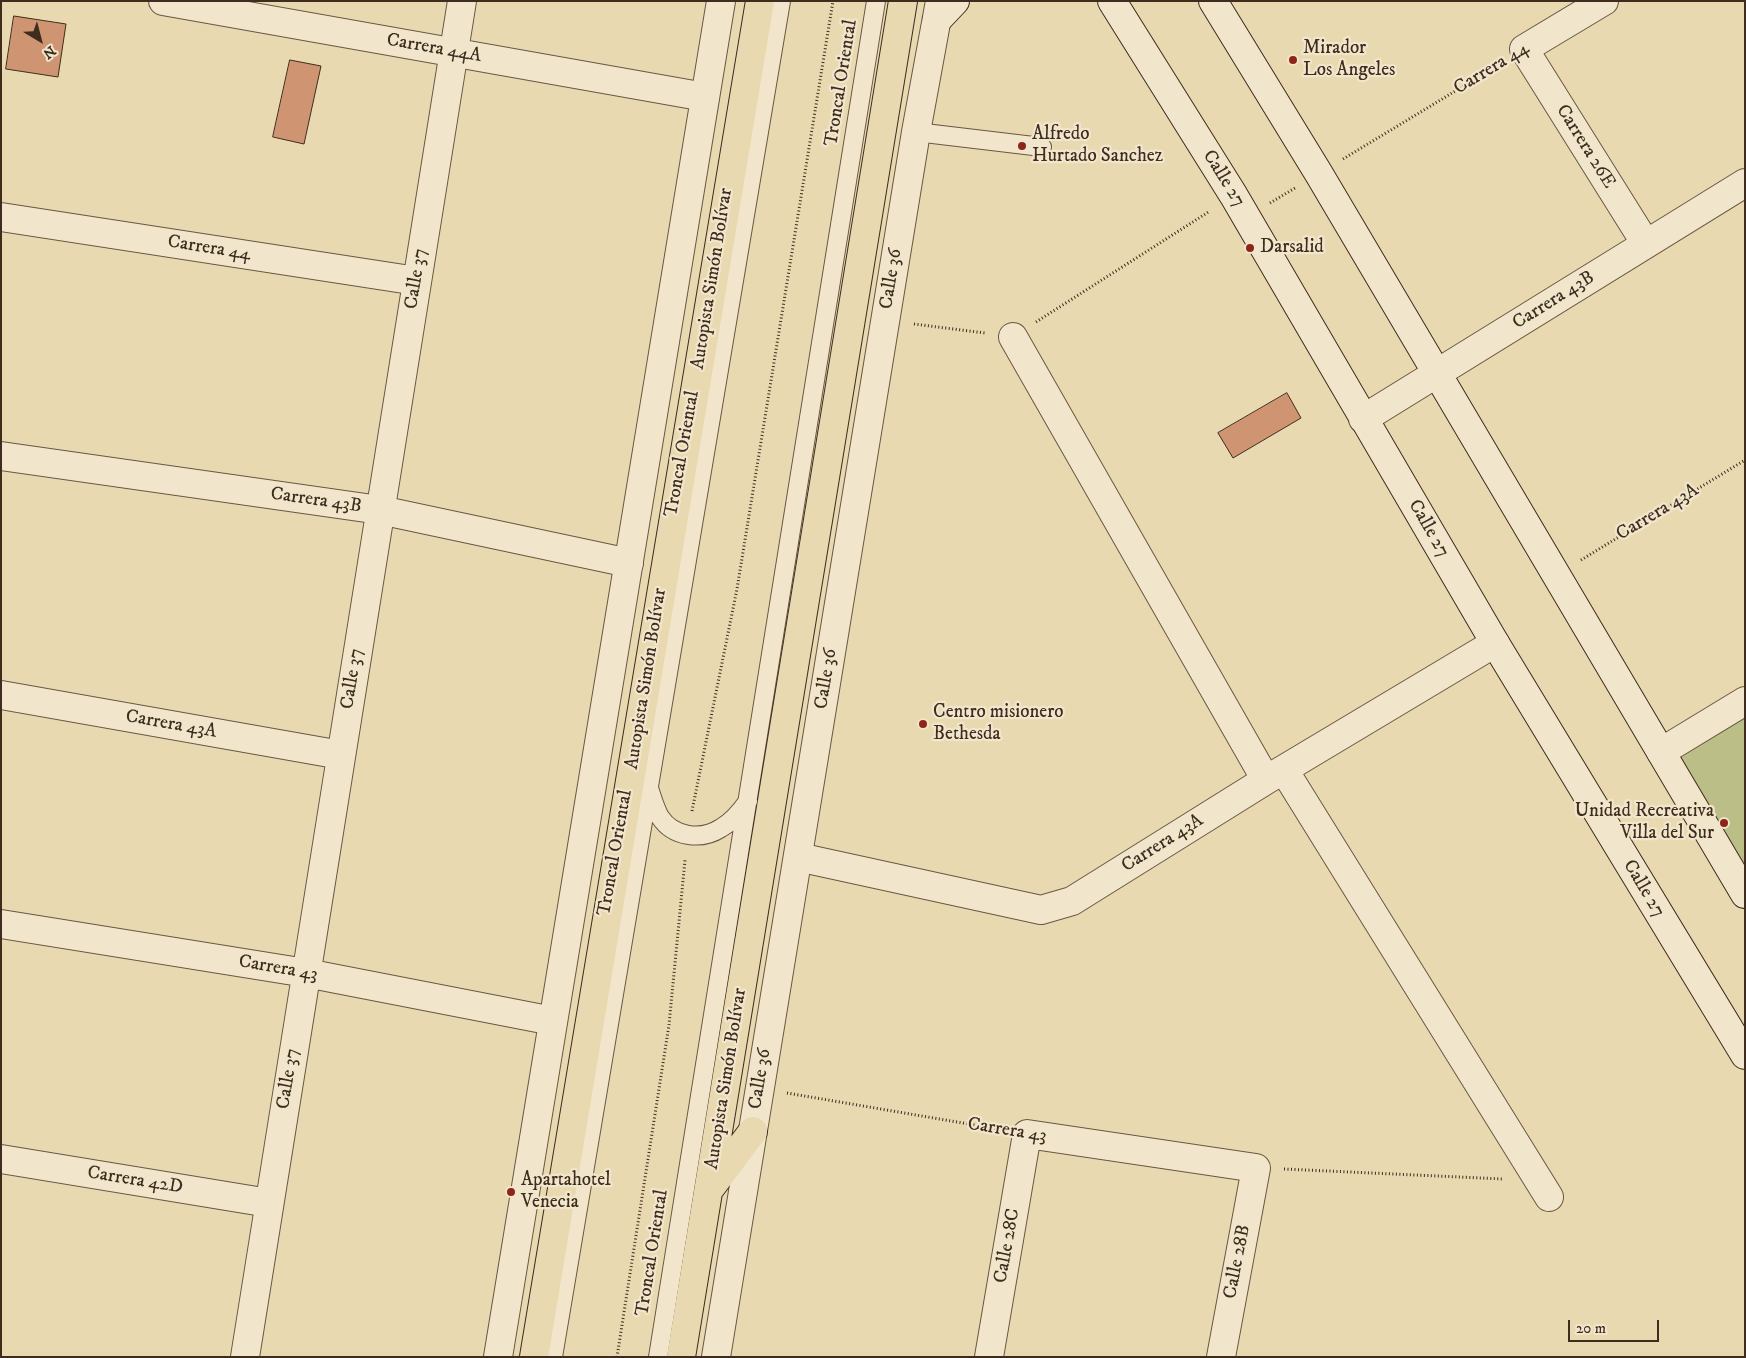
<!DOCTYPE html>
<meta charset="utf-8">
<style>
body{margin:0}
#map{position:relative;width:1746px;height:1358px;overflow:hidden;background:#e9d9b0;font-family:"IM FELL DW Pica",serif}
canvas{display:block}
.frame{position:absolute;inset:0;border:2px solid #3e2c1f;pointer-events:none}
.north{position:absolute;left:15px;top:15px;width:50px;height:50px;-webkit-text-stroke:4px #f1e6cc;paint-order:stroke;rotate:143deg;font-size:14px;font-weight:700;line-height:20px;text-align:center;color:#3e2c1f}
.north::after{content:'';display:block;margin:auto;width:18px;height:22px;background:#3e2c1f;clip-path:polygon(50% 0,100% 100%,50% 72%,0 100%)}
.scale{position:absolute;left:1568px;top:1320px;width:91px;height:22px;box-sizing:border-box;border:2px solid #3e2c1f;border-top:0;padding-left:6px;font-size:15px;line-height:18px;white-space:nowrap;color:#3e2c1f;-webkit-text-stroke:4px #f1e6cc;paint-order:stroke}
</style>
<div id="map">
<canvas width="1746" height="1358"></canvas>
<div class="frame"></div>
<div class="north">N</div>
<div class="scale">20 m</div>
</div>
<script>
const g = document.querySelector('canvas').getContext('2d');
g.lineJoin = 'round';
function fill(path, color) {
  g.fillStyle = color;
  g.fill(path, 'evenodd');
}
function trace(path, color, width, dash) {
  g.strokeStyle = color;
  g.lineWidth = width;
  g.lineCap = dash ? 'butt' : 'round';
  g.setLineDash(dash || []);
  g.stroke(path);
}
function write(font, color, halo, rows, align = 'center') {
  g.font = font + ' "IM FELL DW Pica",serif';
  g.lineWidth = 4.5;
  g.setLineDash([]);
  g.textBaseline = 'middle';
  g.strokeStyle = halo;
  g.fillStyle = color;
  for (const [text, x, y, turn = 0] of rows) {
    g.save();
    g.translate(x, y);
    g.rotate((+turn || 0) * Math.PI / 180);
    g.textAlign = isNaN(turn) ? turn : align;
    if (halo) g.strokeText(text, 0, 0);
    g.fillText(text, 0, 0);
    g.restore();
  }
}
fill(new Path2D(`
 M1745,701V894L1661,752Z`), '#bcbe87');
const building = new Path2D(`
 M14,16L66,24L58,77L6,69Z
 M290,60L321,66L304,144L273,137Z
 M1287,393L1301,418L1233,458L1218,433Z`);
fill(building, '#cf9471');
trace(building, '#3e2c1f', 1);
const service = new Path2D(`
 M916,132L1042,147
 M649,788C652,797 655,808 660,817C673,837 701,841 721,828C732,822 741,811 748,801
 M553,1357L781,1
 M658,1357L876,1`);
const minor = new Path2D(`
 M163,1L705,97
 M1604,1L1524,49L1646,244
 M1,217L417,281
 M1013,337L1266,780
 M1363,419L1745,183
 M1,456L380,510L629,563
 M1,695L341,755
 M1661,752L1745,701
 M1284,770L1549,1197
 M798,857L1041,910L1072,901L1266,780L1495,643
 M1,924L306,973L553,1021
 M1,1159L269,1203
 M245,1357L462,1
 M989,1357L1027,1134L1256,1168L1221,1357`);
const tertiary = new Path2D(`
 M498,1357L721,1
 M716,1357L916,132L940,1`);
const secondary = new Path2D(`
 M1112,1L1234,196L1495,643L1745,1055
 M1213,1L1319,174L1745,894
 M937,20L955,1`);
const trunk = new Path2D(`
 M711,1187L753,1131
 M534,1357L760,1
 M681,1357L903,1`);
trace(service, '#695743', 20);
trace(minor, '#695743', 30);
trace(tertiary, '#695743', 30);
trace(secondary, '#3e2c1f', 30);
trace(trunk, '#3e2c1f', 30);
trace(new Path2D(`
 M1343,159L1500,64
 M1270,203L1295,188
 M1036,322L1210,211
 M914,324L985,333
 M1581,560L1745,460
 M692,811L737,589L833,1
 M787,1093L998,1129
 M1284,1169L1503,1179
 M617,1357L669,1025L685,860`), '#3e2c1f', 3, [1, 2.5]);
trace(service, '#f1e6cc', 18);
trace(minor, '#f1e6cc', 28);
trace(tertiary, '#f1e6cc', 28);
trace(secondary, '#f1e6cc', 28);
trace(trunk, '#e9d9b0', 28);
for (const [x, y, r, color] of [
 [1293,60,5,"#8f2418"],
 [1022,146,5,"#8f2418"],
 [1250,248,5,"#8f2418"],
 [923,724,5,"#8f2418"],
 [1724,823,5,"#8f2418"],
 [511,1192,5,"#8f2418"]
]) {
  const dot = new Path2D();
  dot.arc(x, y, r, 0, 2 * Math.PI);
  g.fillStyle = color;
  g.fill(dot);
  trace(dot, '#f1e6cc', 2);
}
write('19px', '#3e2c1f', '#f1e6cc', [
 ["Carrera 44A",434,49,10],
 ["Carrera 44",1492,69,-31],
 ["Troncal Oriental",842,83,-81],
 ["Carrera 26E",1585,147,58],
 ["Calle 27",1223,179,58],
 ["Carrera 44",209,249,9],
 ["Calle 37",417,279,-81],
 ["Autopista Simón Bolívar",713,279,-81],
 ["Calle 36",892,279,-81],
 ["Carrera 43B",1554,301,-32],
 ["Troncal Oriental",683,454,-80],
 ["Carrera 43B",316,501,8],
 ["Carrera 43A",1658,513,-31],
 ["Calle 27",1428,529,60],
 ["Calle 37",353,679,-81],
 ["Autopista Simón Bolívar",647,679,-81],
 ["Calle 36",827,679,-81],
 ["Carrera 43A",171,725,10],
 ["Carrera 43A",1163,844,-32],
 ["Troncal Oriental",616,853,-80],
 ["Calle 27",1643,889,59],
 ["Carrera 43",278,969,10],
 ["Calle 37",289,1079,-81],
 ["Autopista Simón Bolívar",727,1079,-81],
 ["Calle 36",761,1079,-81],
 ["Carrera 43",1007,1131,9],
 ["Carrera 42D",135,1181,9],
 ["Calle 28C",1008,1246,-80],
 ["Troncal Oriental",653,1253,-81],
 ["Calle 28B",1238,1262,-79]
]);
write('19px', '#3e2c1f', '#f1e6cc', [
 ["Mirador",1303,49],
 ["Los Angeles",1303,71],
 ["Alfredo",1032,135],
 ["Hurtado Sanchez",1032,157],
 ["Darsalid",1260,248],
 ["Centro misionero",933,713],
 ["Bethesda",933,735],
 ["Unidad Recreativa",1714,812,"right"],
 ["Villa del Sur",1714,834,"right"],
 ["Apartahotel",521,1181],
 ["Venecia",521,1203]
], 'left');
</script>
